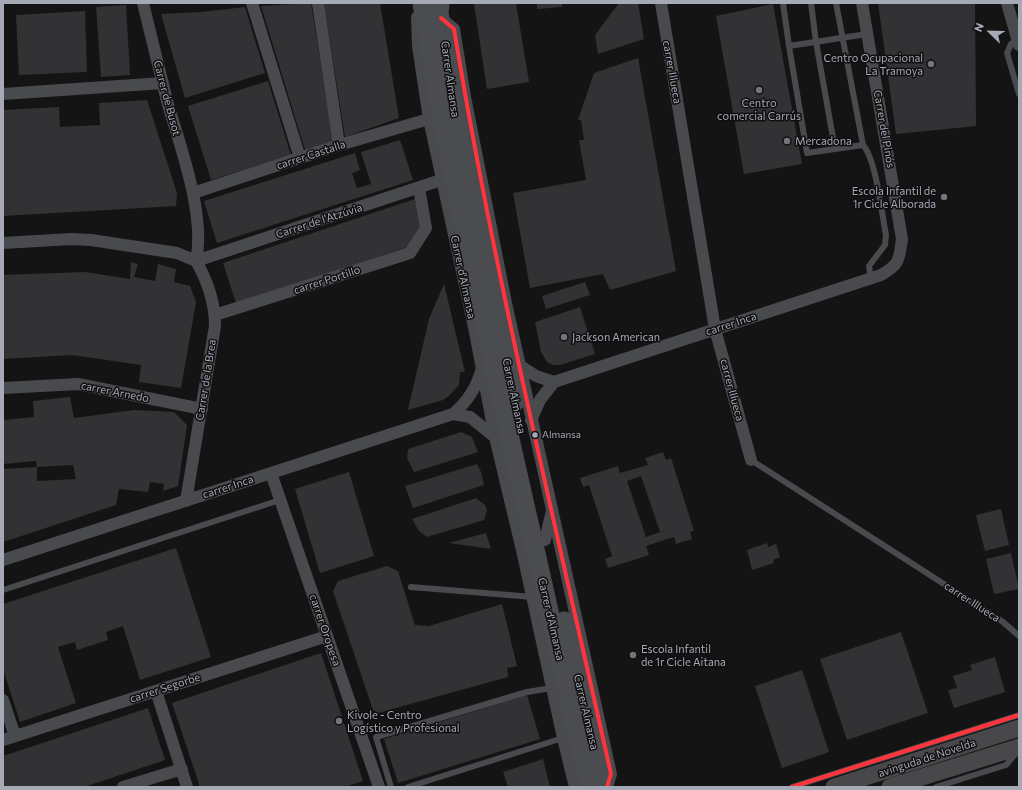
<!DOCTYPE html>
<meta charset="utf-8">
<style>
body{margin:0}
#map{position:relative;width:1022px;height:790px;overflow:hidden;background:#141415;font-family:Commissioner,sans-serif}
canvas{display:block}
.frame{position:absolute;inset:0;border:4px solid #a6a9b6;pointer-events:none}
.north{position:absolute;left:970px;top:12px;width:40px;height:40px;-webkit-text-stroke:3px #0f0f10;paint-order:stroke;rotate:293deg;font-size:11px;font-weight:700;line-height:16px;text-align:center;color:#a6a9b6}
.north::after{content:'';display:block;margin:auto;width:14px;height:18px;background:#a6a9b6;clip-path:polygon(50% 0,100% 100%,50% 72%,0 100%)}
</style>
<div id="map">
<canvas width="1022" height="790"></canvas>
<div class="frame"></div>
<div class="north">N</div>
</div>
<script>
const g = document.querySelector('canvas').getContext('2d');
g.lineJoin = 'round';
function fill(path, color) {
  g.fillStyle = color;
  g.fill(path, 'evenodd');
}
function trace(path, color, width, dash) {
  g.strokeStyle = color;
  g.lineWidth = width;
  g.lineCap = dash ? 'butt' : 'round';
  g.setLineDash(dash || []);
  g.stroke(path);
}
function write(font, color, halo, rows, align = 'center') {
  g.font = font + ' Commissioner,sans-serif';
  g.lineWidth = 3;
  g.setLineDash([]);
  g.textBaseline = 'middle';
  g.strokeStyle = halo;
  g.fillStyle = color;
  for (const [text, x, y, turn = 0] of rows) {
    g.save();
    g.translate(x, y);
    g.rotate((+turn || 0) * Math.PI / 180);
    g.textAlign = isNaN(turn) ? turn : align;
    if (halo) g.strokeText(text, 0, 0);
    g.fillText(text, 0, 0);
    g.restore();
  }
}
fill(new Path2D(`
 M311,3L333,141L305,150L261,6Z
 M324,3H380L399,118L345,137Z
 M483,3H516L529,82L487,89L474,4Z
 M537,3H562V7L537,9Z
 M619,3H638L644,39L598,54L595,35Z
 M878,3H975L976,126L896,134Z
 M773,4L802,164L744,174L716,16Z
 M126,5L130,75L101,77L96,7Z
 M245,7L265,73L185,98L161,14L201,12Z
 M85,11L87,72L19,75L16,15Z
 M638,58L676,271L610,290L603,274L530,288L513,193L586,180L579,140H584L581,120H578L594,73Z
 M268,81L291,155L211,180L188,106Z
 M147,100L177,193L176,206L3,216V110L59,107L60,127L100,125L99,103Z
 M400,140L413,180L217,243L204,201L355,153L360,170L352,173L357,188L371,184L361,152Z
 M415,199L420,227L411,246L236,303L223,263Z
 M131,262L138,264L134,277L155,281L158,264L176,269L174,282L190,286L196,302L181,388L139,382L141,365L72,355L3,359V275L85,272L130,279Z
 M585,282L590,295L546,309L542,296Z
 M444,284L465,372H460L459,385L450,395L443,400L408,410L429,319Z
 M580,307L595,354L560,365H553L547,362L541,352L535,322Z
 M70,397L74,418L134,410L174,412L187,425L178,486L163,491L164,484L150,482L148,492L119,489L116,505L3,542V469L37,467V481L76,479L73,465L37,467L36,461L3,464V420L34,417L33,401Z
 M461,432L472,437L478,452L414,472L407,458L408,449Z
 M663,452L666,460L671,458L694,531L690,532L692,539L676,544L674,537L646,546L649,555L608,568L605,559L612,556L589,485L583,487L580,478L618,466L620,473L648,465L645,458ZM641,476L660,532L646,537L627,481Z
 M477,464L481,472L484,485L413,508L405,486Z
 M349,472L374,556L320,573L295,489Z
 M476,498L485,505L487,510L484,520L427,537L419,531L412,519Z
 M1001,509L1009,545L985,551L976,515Z
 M486,533L491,549L449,543Z
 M767,543L768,547L776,544L780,557L773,560L774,563L752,570L747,550Z
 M176,548L211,657L140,680L123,626L106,632L108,640L77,650L75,642L58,647L76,703L20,722L3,669V604Z
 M1011,553L1019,589L994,594L986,559Z
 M387,566L398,571L415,625L429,626L502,604L517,666L507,668L508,677L378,713L373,710L333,591L338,581Z
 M901,632L928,713L847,740L820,659Z
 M321,653L363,781L345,787H200L172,703Z
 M995,657L1005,692L954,708L948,690L957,688L953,676L972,670L970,665Z
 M802,670L829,752L782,768L755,686Z
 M527,695L540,739L398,783L384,739Z
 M148,708L165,760L84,787H3V756Z
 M543,759L550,787H508L503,772Z`), '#323234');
trace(new Path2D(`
 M783,3L789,46
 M811,3L816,42L835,149
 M836,3L863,145L807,153L789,46L867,34
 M1017,40L1011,44L1007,53L1019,94
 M863,145C876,159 882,215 886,235L885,245L869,266L871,279
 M751,460L1003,622L1019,636
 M411,587L533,597
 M3,590L280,500
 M391,787L376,737L527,692L552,688
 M408,787L563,738
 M792,787L1019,715
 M936,787L1006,765L1017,752`), '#494a4d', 6);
trace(new Path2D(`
 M143,3C151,36 159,68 167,101C180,146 206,215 196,261
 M252,3L300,158
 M318,3L339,145
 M661,3L715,329L751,460
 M1007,3L1019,45
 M417,17L418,46L429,119L474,327L495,437L522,550
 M441,18L454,29L465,97L506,303L611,774L607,787
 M3,94L163,83
 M193,193L339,145L429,119
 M3,243L71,239L91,240L177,253L196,261C207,280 215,304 215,326L186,501
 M196,261L441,180
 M215,315L410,253L426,228L419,188
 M519,365L536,376L554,382L540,400L531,420
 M481,371C476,389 467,402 453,414L470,417L495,437
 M554,382L881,275C900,264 899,260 902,239L862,3
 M3,388L78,384L202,409
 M271,473L379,787
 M545,540L552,511
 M524,542L522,550L563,738L574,783L579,787
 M3,560L453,414
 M156,691L187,787
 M3,700L15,736
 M3,740L327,636
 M123,787L182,769`), '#494a4d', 12);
trace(new Path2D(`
 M834,787L1019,728
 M890,787L1019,747`), '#48484b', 17);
trace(new Path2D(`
 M422,3L442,120L472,271L589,787
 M440,3L439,12L455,117L515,402
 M564,621L603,787`), '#4b4c4f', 19);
trace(new Path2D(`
 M441,18L454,29C495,279 556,527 611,774L607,787
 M792,787L1019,715`), '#ff343c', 4);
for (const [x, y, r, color] of [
 [931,64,4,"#73757e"],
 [759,90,4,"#73757e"],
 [787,141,4,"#73757e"],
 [944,197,4,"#73757e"],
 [564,337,4,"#73757e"],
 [535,435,3.5,"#a6a9b6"],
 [633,655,4,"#73757e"],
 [339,721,4,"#73757e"]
]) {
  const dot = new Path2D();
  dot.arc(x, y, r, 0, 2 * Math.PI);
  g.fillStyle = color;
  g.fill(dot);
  trace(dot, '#0f0f10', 1.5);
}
write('10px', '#a6a9b6', '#0f0f10', [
 ["Almansa",542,435]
], 'left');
write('11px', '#a6a9b6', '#0f0f10', [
 ["Centro Ocupacional",923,58,"right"],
 ["La Tramoya",923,71,"right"],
 ["Centro",759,103,"center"],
 ["comercial Carrús",759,116,"center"],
 ["Mercadona",795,141],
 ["Escola Infantil de",936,191,"right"],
 ["1r Cicle Alborada",936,204,"right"],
 ["Jackson American",572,337],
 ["Escola Infantil",641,649],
 ["de 1r Cicle Aitana",641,662],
 ["Kivole - Centro",347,715],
 ["Logístico y Profesional",347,728]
], 'left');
write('11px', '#a6a9b6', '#0f0f10', [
 ["carrer Illueca",672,72,80],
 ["Carrer Almansa",450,79,82],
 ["Carrer de Busot",167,98,75],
 ["Carrer del Pinós",884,129,80],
 ["carrer Castalla",311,155,-18],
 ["Carrer de l'Atzúvia",319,221,-18],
 ["Carrer d'Almansa",463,277,78],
 ["carrer Portillo",327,280,-18],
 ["carrer Inca",731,324,-18],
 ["Carrer de la Brea",206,380,-81],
 ["carrer Illueca",732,390,75],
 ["carrer Arnedo",115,392,11],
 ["Carrer Almansa",514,396,78],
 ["carrer Inca",228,487,-18],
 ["carrer Illueca",972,602,33],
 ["Carrer d'Almansa",551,619,77],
 ["carrer Oropesa",325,630,71],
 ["carrer Segorbe",165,688,-18],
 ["Carrer Almansa",586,712,77],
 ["avinguda de Novelda",927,758,-18]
]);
</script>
